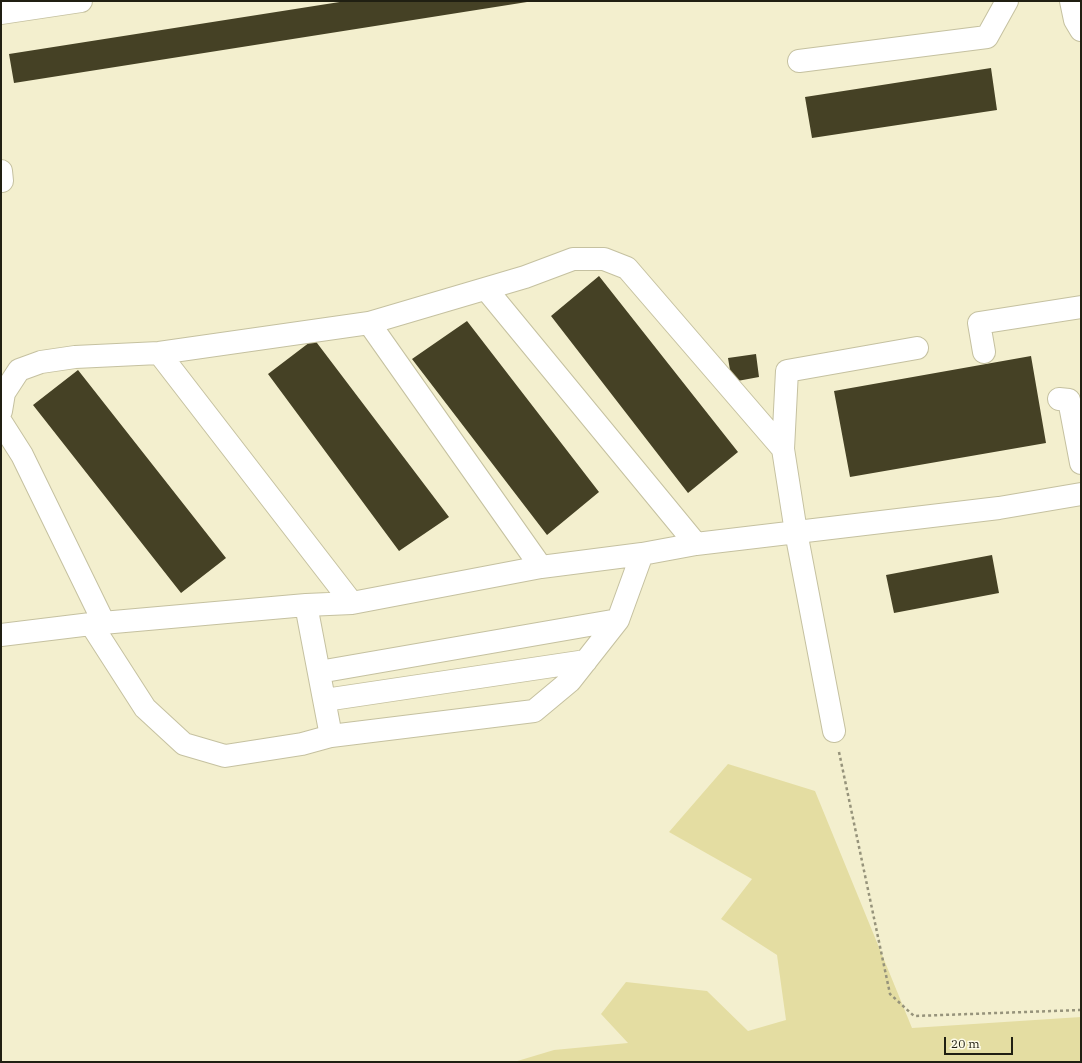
<!DOCTYPE html>
<style>
body{margin:0}
#map{position:relative;width:1082px;height:1063px;overflow:hidden;background:#f3efce;font-family:"IBM Plex Serif",serif}
canvas{display:block}
.frame{position:absolute;inset:0;border:2px solid #201f12;pointer-events:none}
.scale{position:absolute;left:944px;top:1037px;width:69px;height:18px;box-sizing:border-box;border:2px solid #201f12;border-top:0;padding-left:5px;font-size:12px;line-height:14px;white-space:nowrap;color:#201f12;-webkit-text-stroke:3px #fefce8;paint-order:stroke}
</style>
<div id="map">
<canvas width="1082" height="1063"></canvas>
<div class="frame"></div>
<div class="scale">20 m</div>
</div>
<script>
const g = document.querySelector('canvas').getContext('2d');
g.lineJoin = 'round';
function fill(path, color) {
  g.fillStyle = color;
  g.fill(path, 'evenodd');
}
function trace(path, color, width, dash) {
  g.strokeStyle = color;
  g.lineWidth = width;
  g.lineCap = dash ? 'butt' : 'round';
  g.setLineDash(dash || []);
  g.stroke(path);
}
fill(new Path2D(`
 M728,764L815,791L912,1028L1081,1017V1062H514L554,1050L628,1043L601,1014L626,982L707,991L748,1031L786,1020L777,955L721,919L752,879L669,832Z`), '#e4dda2');
fill(new Path2D(`
 M346,1L527,2L14,83L9,54Z
 M991,68L997,110L812,138L805,97Z
 M599,276L738,452L688,493L551,316Z
 M467,321L599,492L547,535L412,359Z
 M314,339L449,517L399,551L268,374Z
 M756,354L759,377L732,382L728,358Z
 M1031,356L1046,443L850,477L834,391Z
 M78,370L226,558L181,593L33,405Z
 M992,555L999,593L894,613L886,575Z`), '#454125');
const minor = new Path2D(`
 M1071,1L1075,20L1081,30
 M1,13L81,1
 M799,61L987,37L1007,1
 M1,171L2,181
 M486,289L696,544
 M369,323L541,567
 M984,352L979,323L1081,307
 M159,353L352,603
 M1059,399L1069,400L1081,463
 M1,411L4,393L19,370L41,362L75,357L159,353L369,323L525,277L573,259H604L627,268L783,449L796,532L834,731
 M1,422L22,455L104,623
 M783,449L787,371L917,348
 M306,605L331,736
 M91,624L145,708L184,744L225,756L302,744L331,736L534,711L570,681L618,620L642,554
 M1,635L91,624L306,605L352,603L541,567L642,554L696,544L999,508L1081,494
 M319,672L618,620
 M325,700L586,661`);
trace(minor, '#c5c1a0', 24);
trace(new Path2D(`
 M839,752L890,994L914,1016L1081,1010`), '#96937b', 2.5, [3, 3]);
trace(minor, '#fff', 22);
</script>
